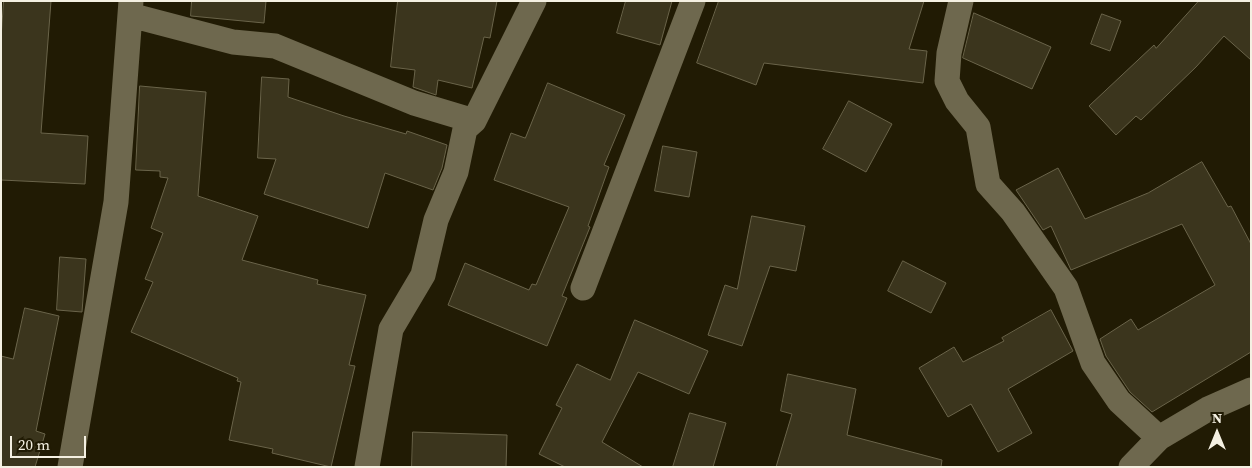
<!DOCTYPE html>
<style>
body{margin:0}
#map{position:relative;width:1252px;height:468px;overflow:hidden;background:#211b04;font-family:"Source Serif 4",serif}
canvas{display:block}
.frame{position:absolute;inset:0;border:2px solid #f4f0e2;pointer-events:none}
.north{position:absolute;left:1192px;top:408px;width:50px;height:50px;-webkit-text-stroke:4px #211b04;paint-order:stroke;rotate:0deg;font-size:14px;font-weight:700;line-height:20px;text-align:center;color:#f4f0e2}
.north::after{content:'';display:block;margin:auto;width:18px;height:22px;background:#f4f0e2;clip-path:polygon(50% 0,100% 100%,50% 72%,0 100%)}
.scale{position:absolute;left:10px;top:436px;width:76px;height:22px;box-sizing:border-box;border:2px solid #f4f0e2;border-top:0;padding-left:6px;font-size:15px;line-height:18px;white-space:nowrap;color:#f4f0e2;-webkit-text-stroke:4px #211b04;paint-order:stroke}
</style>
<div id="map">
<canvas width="1252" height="468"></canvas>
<div class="frame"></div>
<div class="north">N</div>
<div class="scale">20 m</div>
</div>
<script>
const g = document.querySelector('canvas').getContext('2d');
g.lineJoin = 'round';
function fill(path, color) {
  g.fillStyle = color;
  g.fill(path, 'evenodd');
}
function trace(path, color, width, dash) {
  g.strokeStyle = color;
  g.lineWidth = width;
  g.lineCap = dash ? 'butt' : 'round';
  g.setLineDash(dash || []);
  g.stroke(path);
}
const building = new Path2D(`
 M4,1H51L41,133L88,136L85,184L1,180V38Z
 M192,1H266L264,23L191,16Z
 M398,1H497L490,38L484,37L472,88L438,80L436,95L413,87L415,70L391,67Z
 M626,1H672L660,45L617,33Z
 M719,1H924L909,49L927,51L923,83L764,63L756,85L697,63Z
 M1199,1H1251V60L1224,36L1196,67L1141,120L1136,116L1116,135L1089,106L1154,45L1156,48Z
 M974,13L1051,47L1032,89L963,58Z
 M1102,14L1121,21L1110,51L1091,44Z
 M262,77L289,79L288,97L344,116L406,134L407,131L447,145L442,168L433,190L385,173L368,228L264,194L276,159L258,158Z
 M548,83L625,115L604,165L609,167L588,226L590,227L562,296L567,298L547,346L448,305L465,263L529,290L532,284L536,285L569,207L494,180L511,133L525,138Z
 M140,86L206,92L198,196L258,216L242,260L318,280L317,284L366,295L349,365L355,366L331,467L272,453L273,449L229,440L241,382L237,381L238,378L131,332L153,282L145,279L163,233L151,228L168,178L160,177V171L136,170Z
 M849,101L892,124L866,172L823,149Z
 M663,146L697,152L689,197L655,191Z
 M1202,162L1228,207L1231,206L1251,244V352L1152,412L1130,392L1106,356L1100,339L1131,319L1138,330L1215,285L1182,224L1071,270L1051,226L1043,230L1016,190L1058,168L1085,219L1148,193Z
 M752,216L805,226L796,271L770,266L742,346L708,335L725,285L737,289Z
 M60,257L86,259L82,312L57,310Z
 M903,261L946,283L931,313L888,291Z
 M25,308L59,316L36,431L45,434L35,467H1V356L13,359Z
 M1051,310L1073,351L1008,389L1032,433L998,452L971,404L948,417L919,368L954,347L963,362L1004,341L1002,338Z
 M635,320L708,351L689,394L638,372L602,442L643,467H565L539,454L562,408L556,405L577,364L610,380Z
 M788,374L856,389L847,435L942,460L941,467H776L792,414L781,411Z
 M690,413L726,423L713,467H673Z
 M413,432L507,435L506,467H412Z`);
fill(building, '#3b351d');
trace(building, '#6a644a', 1);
trace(new Path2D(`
 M961,1L949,53L947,81L957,101L978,127L988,184L1013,212L1066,288L1093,363L1119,401L1159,438
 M130,15L233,42L275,46L414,103L474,121
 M583,288L693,1
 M70,467L116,202L131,1
 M367,467L391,329L423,275L436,220L456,172L465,129L474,121L534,1
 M1131,467L1159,438L1208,409L1251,390`), '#6e684e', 25);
</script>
